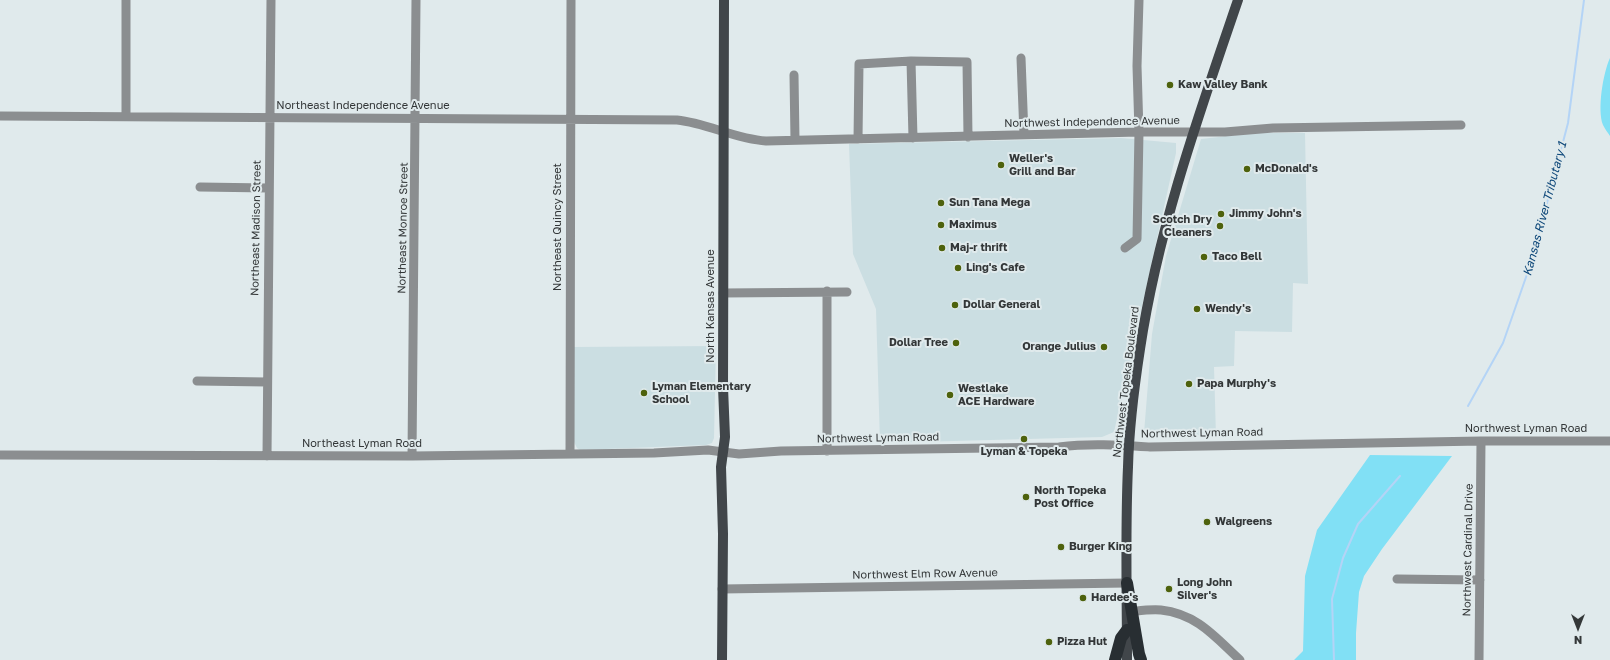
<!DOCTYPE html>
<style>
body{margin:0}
#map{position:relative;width:1610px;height:660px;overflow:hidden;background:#e0eaec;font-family:"Golos Text",sans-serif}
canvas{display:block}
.north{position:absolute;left:1558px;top:608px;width:40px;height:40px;-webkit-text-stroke:3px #e0eaec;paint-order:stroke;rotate:180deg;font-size:11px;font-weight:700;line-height:16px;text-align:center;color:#333738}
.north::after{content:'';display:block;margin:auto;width:14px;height:18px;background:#333738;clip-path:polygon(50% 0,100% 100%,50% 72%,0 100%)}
</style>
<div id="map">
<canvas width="1610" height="660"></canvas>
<div class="north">N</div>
</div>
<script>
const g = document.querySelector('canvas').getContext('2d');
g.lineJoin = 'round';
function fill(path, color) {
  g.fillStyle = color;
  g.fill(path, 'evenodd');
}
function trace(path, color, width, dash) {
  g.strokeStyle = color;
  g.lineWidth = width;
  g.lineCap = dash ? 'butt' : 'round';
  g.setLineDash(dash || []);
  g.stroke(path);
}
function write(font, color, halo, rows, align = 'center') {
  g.font = font + ' "Golos Text",sans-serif';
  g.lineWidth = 4;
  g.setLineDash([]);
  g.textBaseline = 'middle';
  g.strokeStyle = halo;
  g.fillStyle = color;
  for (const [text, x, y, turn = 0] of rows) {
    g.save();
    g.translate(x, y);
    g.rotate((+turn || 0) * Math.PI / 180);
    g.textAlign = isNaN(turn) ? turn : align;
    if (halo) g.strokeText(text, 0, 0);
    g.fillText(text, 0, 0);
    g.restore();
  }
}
fill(new Path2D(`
 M1255,133H1305L1308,284L1293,283L1292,332L1235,331L1234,366L1214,367L1216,436L1144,433L1152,334L1166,256L1201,139Z
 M1121,138L1176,143V153L1114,432L1102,437L880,443L876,309L853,254L849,144Z
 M716,346L714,438L712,443L706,445L580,450L577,448L574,442V347Z`), '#cbdee2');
fill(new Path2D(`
 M1610,58V136C1608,133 1605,129 1603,125C1597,110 1603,73 1610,58Z
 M1370,455L1452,456L1382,549L1364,576L1359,592L1356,633V660H1294L1303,651L1305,576L1317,530Z`), '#81e0f5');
trace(new Path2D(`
 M1468,406L1503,343L1532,260L1568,123L1584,0
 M1334,660L1332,599L1343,558L1358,524L1400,476`), '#b4d4f6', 2);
trace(new Path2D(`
 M1021,58L1024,135
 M911,61L913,138
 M794,75L795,140
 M0,116L677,120C707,123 735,139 766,141L1139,132H1225L1273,128L1461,125
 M126,116V0
 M858,139L859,64L911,61L967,62L968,137
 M200,187L268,188
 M1125,248L1137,239L1139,132L1137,66L1139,0
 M723,293L847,292
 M197,381L267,382
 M827,451V291
 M570,454L571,0
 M0,455L412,456L654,453L708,450L739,454L781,451L1059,447C1090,443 1119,445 1150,447L1481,441H1610
 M267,456L271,0
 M412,456L416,0
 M1397,579L1480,580
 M722,589L1127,583
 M1127,612C1138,611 1150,609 1161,610C1197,614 1215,637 1240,660
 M1479,660L1481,441`), '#8b8e90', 9);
trace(new Path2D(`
 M722,660L723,534L721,467L725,437L723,387L724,0
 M1127,660C1127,596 1125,531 1128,467C1129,428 1134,388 1140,349C1158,229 1199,114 1238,0`), '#41464a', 10);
trace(new Path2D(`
 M1127,583L1139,654L1141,660
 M1115,660L1121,638L1127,630`), '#282e32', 12);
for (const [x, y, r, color] of [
 [1170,85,4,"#4e620d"],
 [1001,165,4,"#4e620d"],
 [1247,169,4,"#4e620d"],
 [941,203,4,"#4e620d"],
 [1221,214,4,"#4e620d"],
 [941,225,4,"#4e620d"],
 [1220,226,4,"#4e620d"],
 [942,248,4,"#4e620d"],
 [1204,257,4,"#4e620d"],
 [958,268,4,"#4e620d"],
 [955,305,4,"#4e620d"],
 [1197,309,4,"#4e620d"],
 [956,343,4,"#4e620d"],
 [1104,347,4,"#4e620d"],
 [1189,384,4,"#4e620d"],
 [644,393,4,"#4e620d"],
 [950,395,4,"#4e620d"],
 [1024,439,4,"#4e620d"],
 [1026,497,4,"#4e620d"],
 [1207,522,4,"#4e620d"],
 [1061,547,4,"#4e620d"],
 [1169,589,4,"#4e620d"],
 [1083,598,4,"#4e620d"],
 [1049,642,4,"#4e620d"]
]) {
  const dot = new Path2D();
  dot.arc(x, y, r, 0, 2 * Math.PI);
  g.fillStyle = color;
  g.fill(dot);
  trace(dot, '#e0eaec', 1.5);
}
write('bold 11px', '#333738', '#e0eaec', [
 ["Kaw Valley Bank",1178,85],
 ["Weller's",1009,159],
 ["Grill and Bar",1009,172],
 ["McDonald's",1255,169],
 ["Sun Tana Mega",949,203],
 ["Jimmy John's",1229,214],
 ["Scotch Dry",1212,220,"right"],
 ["Cleaners",1212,233,"right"],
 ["Maximus",949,225],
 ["Maj-r thrift",950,248],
 ["Taco Bell",1212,257],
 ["Ling's Cafe",966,268],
 ["Dollar General",963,305],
 ["Wendy's",1205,309],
 ["Dollar Tree",948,343,"right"],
 ["Orange Julius",1096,347,"right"],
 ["Papa Murphy's",1197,384],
 ["Lyman Elementary",652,387],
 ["School",652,400],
 ["Westlake",958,389],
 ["ACE Hardware",958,402],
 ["Lyman & Topeka",1024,452,"center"],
 ["North Topeka",1034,491],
 ["Post Office",1034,504],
 ["Walgreens",1215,522],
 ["Burger King",1069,547],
 ["Long John",1177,583],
 ["Silver's",1177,596],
 ["Hardee's",1091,598],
 ["Pizza Hut",1057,642]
], 'left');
write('11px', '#333738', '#e0eaec', [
 ["Northeast Independence Avenue",363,106],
 ["Northwest Independence Avenue",1092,122,-1],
 ["Northeast Quincy Street",558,227,-90],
 ["Northeast Madison Street",256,228,-89],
 ["Northeast Monroe Street",403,228,-89],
 ["North Kansas Avenue",711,306,-90],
 ["Northwest Topeka Boulevard",1126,382,-83],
 ["Northwest Lyman Road",1526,429],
 ["Northwest Lyman Road",1202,433,-1],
 ["Northwest Lyman Road",878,438,-1],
 ["Northeast Lyman Road",362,444],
 ["Northwest Cardinal Drive",1468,550,-89],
 ["Northwest Elm Row Avenue",925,574,-1]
]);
write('italic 12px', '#0d4779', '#e0eaec', [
 ["Kansas River Tributary 1",1545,209,-75]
]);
</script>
